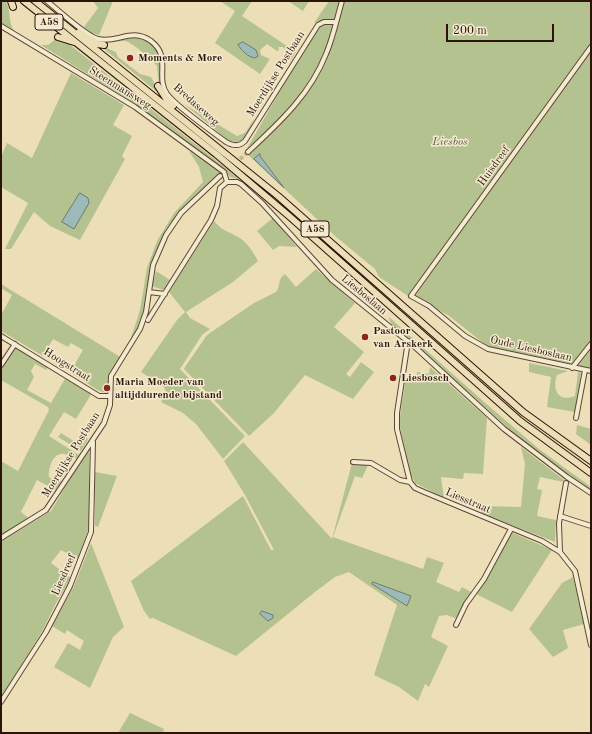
<!DOCTYPE html>
<style>
body{margin:0}
#map{position:relative;width:592px;height:734px;overflow:hidden;background:#ecdfb7;font-family:"Old Standard TT",serif}
canvas{display:block}
.frame{position:absolute;inset:0;border:2px solid #2d1409;pointer-events:none}
.scale{position:absolute;left:446px;top:24px;width:108px;height:18px;box-sizing:border-box;border:2px solid #2d1409;border-top:0;padding-left:5px;font-size:12px;line-height:14px;white-space:nowrap;color:#2d1409;-webkit-text-stroke:3px #f3ead0;paint-order:stroke}
</style>
<div id="map">
<canvas width="592" height="734"></canvas>
<div class="frame"></div>
<div class="scale">200 m</div>
</div>
<script>
const g = document.querySelector('canvas').getContext('2d');
g.lineJoin = 'round';
function fill(path, color) {
  g.fillStyle = color;
  g.fill(path, 'evenodd');
}
function trace(path, color, width, dash) {
  g.strokeStyle = color;
  g.lineWidth = width;
  g.lineCap = dash ? 'butt' : 'round';
  g.setLineDash(dash || []);
  g.stroke(path);
}
function write(font, color, halo, rows, align = 'center') {
  g.font = font + ' "Old Standard TT",serif';
  g.lineWidth = 3;
  g.setLineDash([]);
  g.textBaseline = 'middle';
  g.strokeStyle = halo;
  g.fillStyle = color;
  for (const [text, x, y, turn = 0] of rows) {
    g.save();
    g.translate(x, y);
    g.rotate((+turn || 0) * Math.PI / 180);
    g.textAlign = isNaN(turn) ? turn : align;
    if (halo) g.strokeText(text, 0, 0);
    g.fillText(text, 0, 0);
    g.restore();
  }
}
fill(new Path2D(`
 M1,1H6C11,11 8,21 14,31L1,23Z
 M93,1H113L99,35L92,33L84,27L98,8Z
 M220,1H252L242,16L296,52L290,61L283,47H278L279,50L277,51L267,44L260,50L261,55L270,59L260,74L215,43L235,11Z
 M288,1H309L303,11Z
 M329,1H591V370L497,354L448,315L408,296L379,277L375,269L335,236L245,152L285,82L323,20L314,23Z
 M126,37C168,37 157,64 166,94L159,85L157,66C152,60 132,42 125,41C114,41 107,44 97,40Z
 M56,39L65,41L241,180L230,177L224,169L140,107L41,45H48Z
 M99,45L116,52L118,57L140,74L151,77L161,95Z
 M71,73L124,105L113,125L132,136L122,156L125,159L80,240L50,226L34,212L11,249H5L28,203L1,187V157L7,143L32,158Z
 M184,104L237,136L245,133L254,119C249,131 247,141 233,144Z
 M189,151L221,172L186,206L166,229L152,265L143,314L134,339L131,338L140,310L147,268L157,241L174,213L203,182L199,167Z
 M273,218L297,247L279,246L273,250L257,231Z
 M214,221C224,232 226,230 238,237C246,241 254,253 258,261L233,282L186,312L190,318L210,329L202,335L180,369L245,436L223,459L196,424L183,413L161,402L166,392L164,387L141,372L177,320L185,312L169,292Z
 M316,269L355,303L334,327L364,352L346,374L350,377L361,362L374,372L353,399L305,375L274,413L249,436L184,369L185,367L207,335L254,303L276,292C281,286 277,279 285,274L296,287Z
 M156,271L170,280L167,287L163,290L152,286Z
 M1,284L122,358L109,381L107,393L99,391L70,372L83,350L71,343L68,347L53,339L43,356L1,331V315L12,295L1,288Z
 M389,317L483,401L539,449L591,487V491L520,439L411,340C404,336 389,325 389,317Z
 M15,346L49,366L46,370L35,364L31,371L34,377L27,390L51,403L66,377L92,393L76,419L64,412L49,436L79,455L77,459C73,457 69,455 65,454C53,451 48,468 49,477L55,481H64L57,491L37,480L21,512L30,519L1,536V461L18,471L49,410L48,407L1,380V369Z
 M529,363L568,371L557,375C552,389 558,403 575,396L578,372L581,373L575,412L547,407L551,377L529,372Z
 M430,367L487,418L483,474L464,473L463,479L441,477L444,498L415,483L410,473L399,423L406,377H417V372L429,374Z
 M577,425L591,429V445L576,434Z
 M61,433L80,445L86,437L88,439L81,451L58,437Z
 M243,442L332,539L352,463L368,465L362,478L355,476L333,537L423,569L427,557L444,563L436,582L459,592L462,587L471,592L457,619L447,615L439,616L431,637L448,646L429,687L425,684L418,701L399,687L374,675L397,605L349,572L335,577L315,592L236,656L153,618L150,619L144,611L131,581L243,496L271,550H274L245,495L224,461ZM373,582L411,596L407,606L372,584Z
 M89,447L90,525L78,559L61,550L51,563L71,578L55,605L43,630L1,698V541L51,511Z
 M521,447L564,480V482L540,477L537,489L542,490L537,516L556,520L555,542L481,513V506L521,507L525,464Z
 M95,472L117,476L98,527L95,526Z
 M511,532L552,550L512,612L474,593Z
 M91,543L124,627L113,637L90,688L54,667L68,643L80,650L84,641L67,630L65,634L52,626L74,586Z
 M573,577L584,624L563,630L568,648L553,657L529,629L562,583Z
 M130,713L164,729L163,733H118Z`), '#b4c290');
const water = new Path2D(`
 M243,42L256,50L258,56L255,58C248,57 242,51 238,45Z
 M260,154V156L284,188L254,159Z
 M80,193L88,198L89,203L74,229L62,222Z
 M373,582L411,596L407,606L372,584Z
 M262,611L273,615V618L268,621L260,614Z`);
fill(water, '#9cbab8');
trace(water, '#707872', 1);
trace(new Path2D(`
 M222,175L248,152`), '#c6b694', 4, [4, 2]);
const minor = new Path2D(`
 M47,1C58,10 86,36 98,39C117,44 131,27 151,41C172,57 155,77 167,94C178,108 210,130 226,142C233,146 239,147 245,141L318,25L324,22H336
 M1,26L135,107L224,172L227,182
 M591,47L411,296L429,306L465,336L488,349L591,371
 M248,152C279,123 310,95 326,54C333,38 337,18 342,1
 M227,182H237L241,184L262,203L332,280L416,348L504,429L567,477L591,493
 M149,292L165,294
 M148,320L211,220L217,206L220,188L227,182
 M1,336L99,396H110
 M408,341L397,413V429L410,482L415,488L424,492L542,541L560,552L575,571L591,645
 M1,365L15,344
 M572,368L591,344
 M576,418L585,370
 M353,462L371,463L400,480L410,482
 M560,516L591,526
 M1,538L46,510L104,423L110,405L111,376L140,329L146,312L153,265L166,235L181,213L220,176
 M560,552L559,523L566,483
 M456,625L466,604L484,579L511,529
 M1,702L46,632L70,586L91,532L93,442`);
const highway = new Path2D(`
 M11,1L13,7
 M24,1L216,154L289,216L520,421L591,473
 M35,1L278,196L523,412L591,461
 M79,32L98,44L104,45
 M58,37L74,42
 M158,86L167,100L173,106`);
trace(minor, '#5d4734', 6);
trace(highway, '#2d1409', 8);
trace(minor, '#f3ead0', 4);
trace(highway, '#ecdfb7', 6);
for (const [x, y, r, color] of [
 [130,58,4,"#8f2418"],
 [365,337,4,"#8f2418"],
 [393,378,4,"#8f2418"],
 [107,388,4,"#8f2418"]
]) {
  const dot = new Path2D();
  dot.arc(x, y, r, 0, 2 * Math.PI);
  g.fillStyle = color;
  g.fill(dot);
  trace(dot, '#f3ead0', 1.5);
}
for (const [x, y, w] of [
 [49,22,28],
 [315,229,28]
]) {
  const box = new Path2D();
  box.roundRect(x - w / 2, y - 8, w, 16, 3);
  g.fillStyle = '#f3ead0';
  g.fill(box);
  trace(box, '#2d1409', 1);
}
write('bold 10px', '#2d1409', null, [
 ["A58",49,22],
 ["A58",315,229]
]);
write('bold 11px', '#2d1409', '#f3ead0', [
 ["Moments & More",138,58],
 ["Pastoor",373,331],
 ["van Arskerk",373,344],
 ["Liesbosch",401,378],
 ["Maria Moeder van",115,382],
 ["altijddurende bijstand",115,395]
], 'left');
write('11px', '#2d1409', '#f3ead0', [
 ["Moerdijkse Postbaan",276,74,-58],
 ["Steenmansweg",120,88,32],
 ["Bredaseweg",196,105,42],
 ["Huisdreef",494,166,-54],
 ["Liesboslaan",364,295,40],
 ["Oude Liesboslaan",531,349,13],
 ["Hoogstraat",67,365,32],
 ["Moerdijkse Postbaan",71,455,-58],
 ["Liesstraat",468,501,23],
 ["Liesdreef",64,575,-66]
]);
write('italic 11px', '#5c5138', '#f3ead0', [
 ["Liesbos",450,142]
]);
</script>
